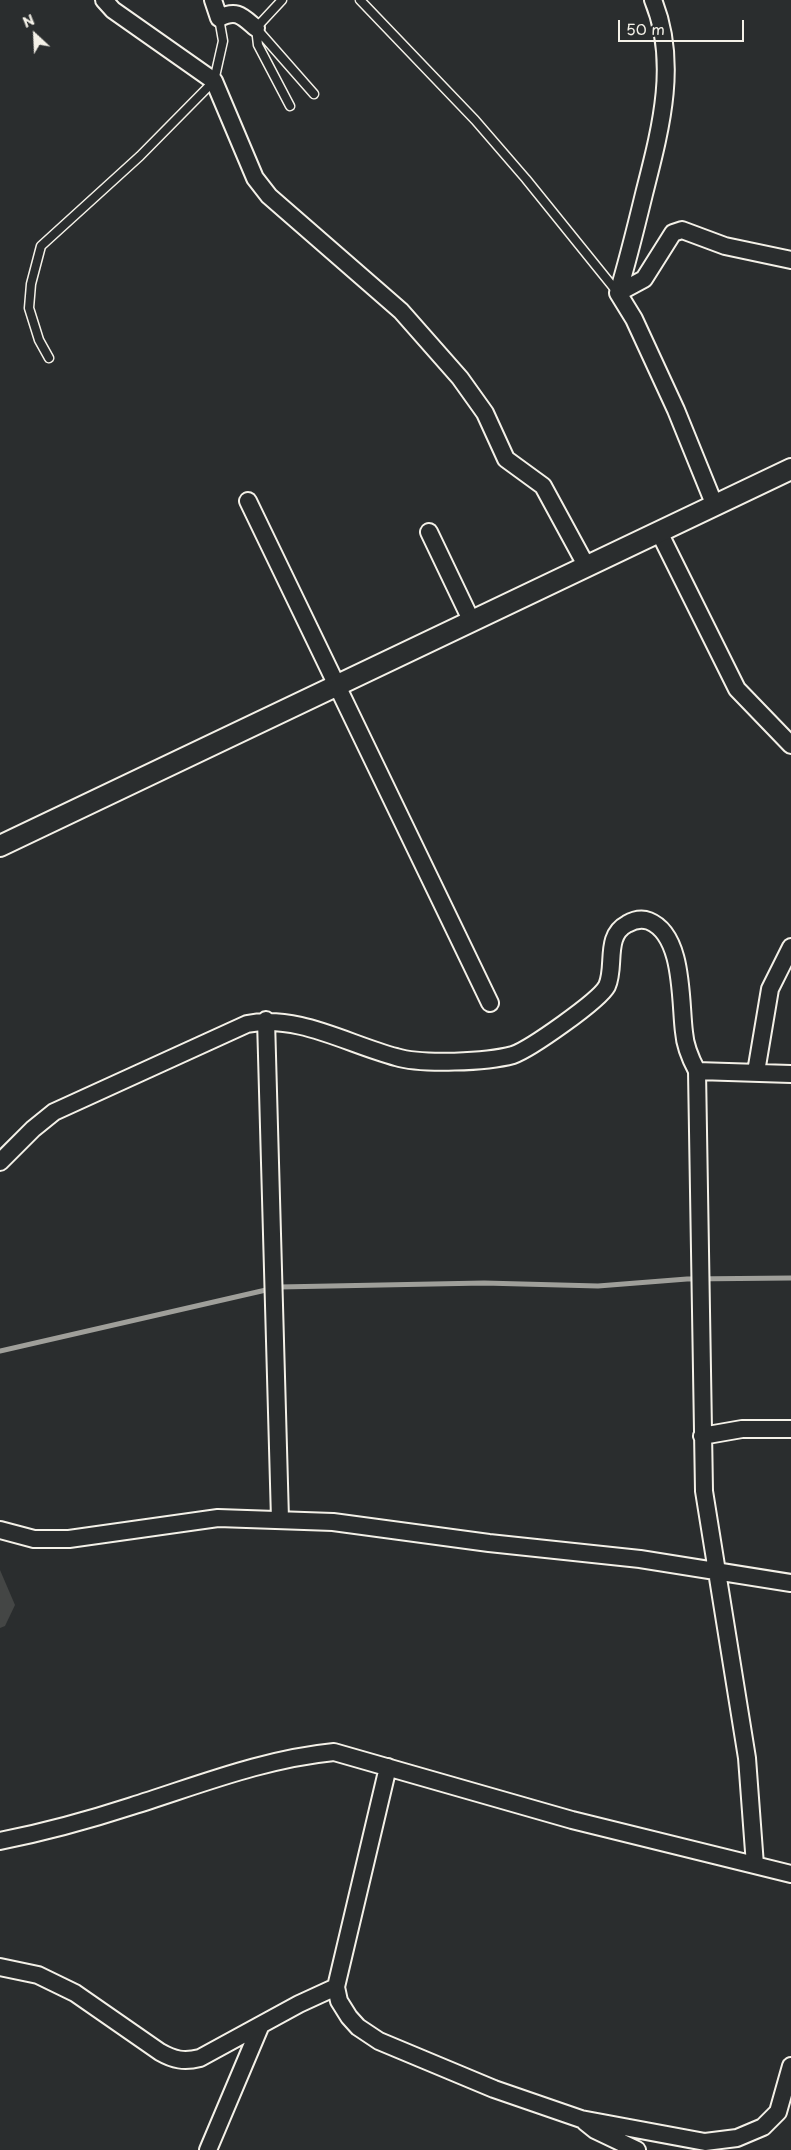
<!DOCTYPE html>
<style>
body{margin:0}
#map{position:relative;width:791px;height:2150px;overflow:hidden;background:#2a2d2e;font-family:"Playpen Sans",sans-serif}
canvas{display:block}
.north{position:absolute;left:10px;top:10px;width:50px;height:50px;-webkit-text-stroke:4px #2a2d2e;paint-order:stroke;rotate:335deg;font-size:14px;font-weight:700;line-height:20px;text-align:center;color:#f4f1e8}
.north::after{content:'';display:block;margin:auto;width:18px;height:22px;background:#f4f1e8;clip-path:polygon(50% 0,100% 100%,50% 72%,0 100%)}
.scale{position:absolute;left:618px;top:20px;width:126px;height:22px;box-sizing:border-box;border:2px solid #f4f1e8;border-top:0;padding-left:6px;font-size:15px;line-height:18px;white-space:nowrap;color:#f4f1e8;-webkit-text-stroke:4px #2a2d2e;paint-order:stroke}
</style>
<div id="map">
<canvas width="791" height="2150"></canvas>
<div class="north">N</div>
<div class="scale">50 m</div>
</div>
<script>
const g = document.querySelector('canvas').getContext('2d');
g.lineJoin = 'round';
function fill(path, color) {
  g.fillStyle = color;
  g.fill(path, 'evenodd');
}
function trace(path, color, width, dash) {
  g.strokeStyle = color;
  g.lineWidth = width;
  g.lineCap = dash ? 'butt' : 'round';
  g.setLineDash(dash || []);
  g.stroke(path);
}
fill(new Path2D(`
 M0,1570L15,1605L5,1626L0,1628Z`), '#444645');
trace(new Path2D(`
 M0,1351L279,1287L484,1283L598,1286L687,1279L791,1278`), '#9f9f9a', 5);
const service = new Path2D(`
 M282,0L256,28L258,45L290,106
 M360,0L475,120L526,179L618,293
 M256,28L314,94
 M49,358L39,340L29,308L31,284L41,246L140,156L214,81L223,41L219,18`);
const minor = new Path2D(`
 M104,0L113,10L214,81L255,178L269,196L401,311L460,378L485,413L506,459L543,486L587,567
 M213,0L219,18C237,9 242,16 256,28
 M618,293C628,260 636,227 644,194C660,131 679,63 653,0
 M618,293L634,319L676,410L715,506
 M618,293L644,279L673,233L682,230L725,246L791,260
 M248,501L490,1003
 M429,532L472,622
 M659,532L737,689L791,745
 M266,1020L280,1519
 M697,1071L791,1074
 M756,1072L770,989L791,947
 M0,1162L33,1129L54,1112L247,1024C298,1014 347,1044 396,1057C422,1065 487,1062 513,1055C530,1049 599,1001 607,986C616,966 604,936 627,924C634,920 641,918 649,921C684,935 680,1001 684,1032C685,1046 690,1058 697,1071L704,1491L747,1758L755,1865
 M702,1436L742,1429H791
 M0,1530L34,1539H69L218,1518L333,1522L489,1543L640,1559L791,1583
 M0,1841C45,1832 89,1820 132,1806C199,1785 263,1759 334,1752L572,1820L791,1874
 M0,1967L38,1975L75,1993L160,2052C174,2060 184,2062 200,2058L299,2004L336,1987L339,2001L349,2017L358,2027L379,2041L494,2089L581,2119L705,2142L737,2138L763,2127L778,2112L791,2066
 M336,1987L388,1767
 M585,2122L595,2130L637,2150
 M208,2150L260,2027`);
const tertiary = new Path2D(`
 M0,846L791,469`);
trace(service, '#f4f1e8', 11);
trace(minor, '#f4f1e8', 20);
trace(tertiary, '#f4f1e8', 24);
trace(service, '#2a2d2e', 8);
trace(minor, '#2a2d2e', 16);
trace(tertiary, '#2a2d2e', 20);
</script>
